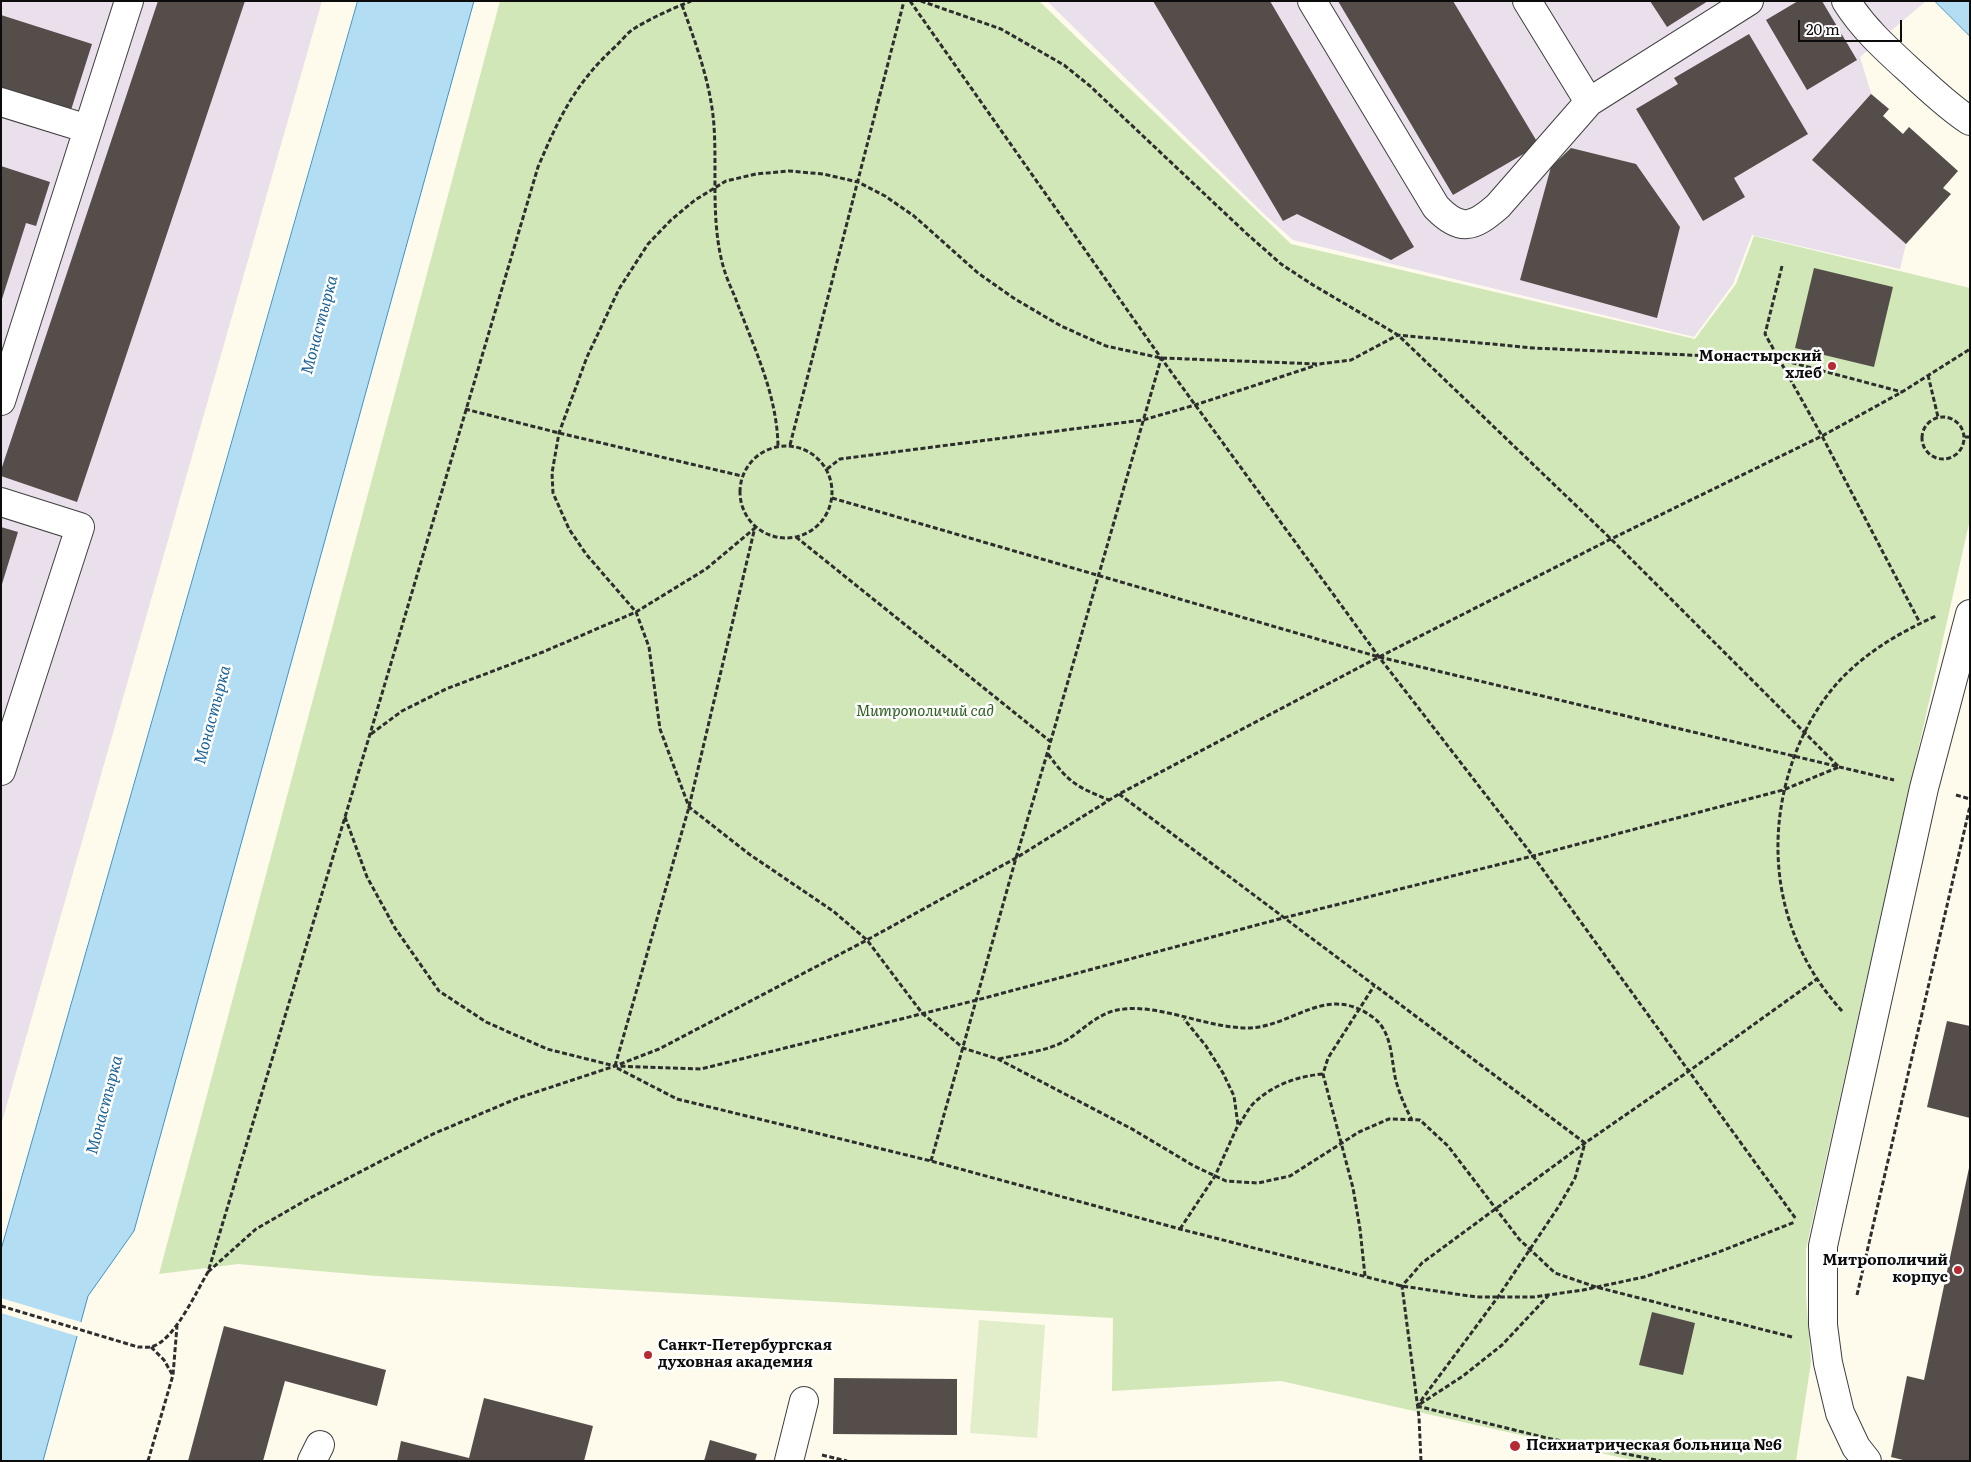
<!DOCTYPE html>
<meta charset="utf-8">
<style>
body{margin:0}
#map{position:relative;width:1971px;height:1462px;overflow:hidden;background:#fefaec;font-family:Literata,serif}
canvas{display:block}
.frame{position:absolute;inset:0;border:2px solid #0c0c0c;pointer-events:none}
.scale{position:absolute;left:1798px;top:20px;width:104px;height:22px;box-sizing:border-box;border:2px solid #0c0c0c;border-top:0;padding-left:6px;font-size:15px;line-height:18px;white-space:nowrap;color:#0c0c0c;-webkit-text-stroke:4px #fff;paint-order:stroke}
</style>
<div id="map">
<canvas width="1971" height="1462"></canvas>
<div class="frame"></div>
<div class="scale">20 m</div>
</div>
<script>
const g = document.querySelector('canvas').getContext('2d');
g.lineJoin = 'round';
function fill(path, color) {
  g.fillStyle = color;
  g.fill(path, 'evenodd');
}
function trace(path, color, width, dash) {
  g.strokeStyle = color;
  g.lineWidth = width;
  g.lineCap = dash ? 'butt' : 'round';
  g.setLineDash(dash || []);
  g.stroke(path);
}
function write(font, color, halo, rows, align = 'center') {
  g.font = font + ' Literata,serif';
  g.lineWidth = 5;
  g.setLineDash([]);
  g.textBaseline = 'middle';
  g.strokeStyle = halo;
  g.fillStyle = color;
  for (const [text, x, y, turn = 0] of rows) {
    g.save();
    g.translate(x, y);
    g.rotate((+turn || 0) * Math.PI / 180);
    g.textAlign = isNaN(turn) ? turn : align;
    if (halo) g.strokeText(text, 0, 0);
    g.fillText(text, 0, 0);
    g.restore();
  }
}
fill(new Path2D(`
 M1,1H322L1,1125Z
 M1047,1H1926L1860,57L1871,93L1889,109L1883,116L1903,134L1909,127L1958,171L1943,188L1951,194L1906,244L1900,269L1752,235L1733,284L1694,337L1293,240L1265,215Z`), '#e9e0eb');
fill(new Path2D(`
 M500,1H1039L1291,244L1695,339L1736,284L1754,236L1970,288V519L1806,1249V1296L1811,1362L1796,1461H1636L1281,1381L1112,1391L1113,1318L376,1276L238,1264L159,1274Z`), '#d1e7b8');
fill(new Path2D(`
 M979,1320L1045,1325L1037,1438L970,1433Z`), '#e2eec9');
const water = new Path2D(`
 M358,1H474L134,1231L88,1296L43,1461H1V1250Z
 M1935,1H1970V36Z`);
fill(water, '#b3ddf3');
trace(water, '#3e93c7', 1);
fill(new Path2D(`
 M1,1298L84,1323L80,1337L1,1313Z`), '#fefaec');
fill(new Path2D(`
 M158,1H245L77,502L1,476V470Z
 M1153,1H1270L1414,247L1391,260L1297,214L1283,221Z
 M1338,1H1453L1539,145L1453,195Z
 M1650,1H1708L1667,27Z
 M1798,1H1822L1857,60L1807,90L1766,20Z
 M1,15L92,44L71,110L1,88Z
 M1749,34L1808,134L1734,178L1745,197L1703,221L1636,109L1678,84L1674,78Z
 M1871,94L1889,109L1883,116L1903,134L1909,127L1958,171L1943,188L1951,194L1906,244L1812,160Z
 M1571,148L1636,164L1680,227L1657,318L1520,280L1551,167Z
 M1,166L50,182L36,226L26,223L2,299Z
 M1814,268L1893,287L1874,367L1795,348Z
 M1,527L18,532L2,584H1Z
 M1947,1021L1970,1026V1118L1927,1107Z
 M1969,1168L1970,1461H1907L1891,1457L1907,1376L1924,1380Z
 M1652,1312L1695,1323L1683,1375L1639,1365Z
 M224,1326L386,1370L377,1406L285,1381L263,1461H188Z
 M834,1378L957,1379V1435L833,1434Z
 M484,1398L593,1426L584,1461H397L401,1441L469,1458Z
 M710,1440L757,1454L755,1461H704Z`), '#544d49');
const minor = new Path2D(`
 M1312,1L1436,207C1460,232 1473,228 1498,206L1589,102
 M1527,1L1589,102L1749,1
 M1846,1C1863,28 1885,48 1908,69C1928,87 1947,106 1970,121
 M1,102L88,129
 M1,401L129,1
 M1,502L80,527L1,771
 M312,1461L320,1445
 M789,1461L804,1401
 M1867,1461L1856,1447L1840,1413L1828,1363L1823,1325V1246L1924,788L1970,614`);
trace(minor, '#3f3f3f', 30);
trace(new Path2D(`
 M910,1L1161,358L1379,657L1533,856L1796,1219
 M682,5C696,44 711,84 714,126C717,171 711,217 722,262C725,274 730,286 735,297C753,346 777,393 778,446
 M1782,266L1765,334L1822,436L1920,623
 M1928,375L1938,417
 M465,409L559,433L742,476
 M1922 438a21 21 0 1 1 42 0a21 21 0 1 1-42 0Z
 M1965,437H1970
 M790,445L904,1
 M740 492a46 46 0 1 1 92 0a46 46 0 1 1-92 0Z
 M827,469L840,459L1143,420L1195,405L1317,365
 M832,498L1379,657L1894,780
 M796,537L1051,742
 M371,734L402,711L446,689L543,652L636,612L706,569L755,528
 M1048,754C1069,783 1077,787 1109,800
 M1119,794L1585,1143L1575,1178L1559,1206L1498,1297L1417,1406
 M1956,795L1970,799
 M345,817L367,877L395,928L439,991L486,1022L547,1049L615,1066L701,1069L977,1000L1283,918L1533,856L1783,790L1839,767L1611,539L1398,335L1313,285L1281,264L1247,234L1090,86L1064,65L1001,29L921,1
 M1842,1011C1780,943 1763,852 1791,766C1802,732 1821,698 1847,673C1873,648 1903,631 1936,616
 M999,1059C1019,1054 1048,1051 1065,1041C1085,1029 1099,1011 1124,1009C1163,1005 1207,1028 1248,1028C1294,1027 1326,982 1374,1018C1393,1033 1391,1061 1396,1081C1400,1095 1405,1107 1412,1120
 M615,1066L689,807L755,527
 M617,1068L677,1099L931,1161L1180,1229L1402,1286L1476,1297H1534L1583,1290L1644,1277L1716,1253L1795,1222
 M1239,1125C1244,1118 1248,1108 1255,1102C1273,1085 1298,1076 1323,1074
 M931,1161L1016,858L1047,754L1161,359
 M1180,1229L1215,1176L1238,1125L1234,1096L1223,1073L1206,1046L1184,1019
 M208,1272L256,1229L308,1199L433,1134L518,1098L615,1066L659,1049L867,940L1016,858L1119,794L1379,657L1611,539L1822,436L1902,392L1970,349
 M1365,1276L1360,1229L1353,1188L1323,1074L1328,1058L1374,986
 M1857,1295L1970,806
 M1,1306L138,1347C143,1347 149,1348 154,1346C176,1337 196,1292 208,1272L370,734L538,167C559,118 575,83 616,46C622,40 628,32 635,28C653,17 672,9 691,1
 M1792,1337L1596,1287L1555,1273L1519,1239L1448,1146L1420,1120L1389,1119L1359,1132L1290,1176L1258,1183L1226,1181L1194,1166L1132,1129L998,1059L963,1048L922,1013L867,940L833,911L749,854L689,807L660,729L649,647L636,612L586,554L569,529L553,493L552,473L559,433L587,357L619,289L648,244L671,220L695,200L726,181L756,174L789,171L823,174L858,182L885,196L914,216L978,273L1015,299L1061,326L1106,346L1161,358L1319,364L1351,360L1398,335L1533,348L1778,359L1902,392
 M151,1347L164,1360L172,1374
 M1420,1404L1463,1376L1502,1345L1548,1296
 M1417,1406L1547,1438L1661,1461
 M822,1455L847,1461
 M148,1461L173,1375L177,1326
 M1421,1461L1419,1417L1402,1286L1422,1263L1585,1143L1689,1071L1817,979`), '#2e2e2e', 3, [5, 2.5]);
trace(minor, '#fff', 28);
for (const [x, y, r, color] of [
 [1832,366,5,"#b52b34"],
 [1958,1270,5,"#b52b34"],
 [648,1355,5,"#b52b34"],
 [1515,1446,6,"#b52b34"]
]) {
  const dot = new Path2D();
  dot.arc(x, y, r, 0, 2 * Math.PI);
  g.fillStyle = color;
  g.fill(dot);
  trace(dot, '#fff', 2);
}
write('bold 15px', '#0c0c0c', '#fff', [
 ["Монастырский",1822,357],
 ["хлеб",1822,374],
 ["Митрополичий",1948,1261],
 ["корпус",1948,1278],
 ["Санкт-Петербургская",658,1346,"left"],
 ["духовная академия",658,1363,"left"],
 ["Психиатрическая больница №6",1526,1446,"left"]
], 'right');
write('italic 15px', '#2f6020', '#fff', [
 ["Митрополичий сад",925,712]
]);
write('italic 16px', '#1c6498', '#fff', [
 ["Монастырка",320,325,-75],
 ["Монастырка",213,715,-75],
 ["Монастырка",105,1105,-75]
]);
</script>
